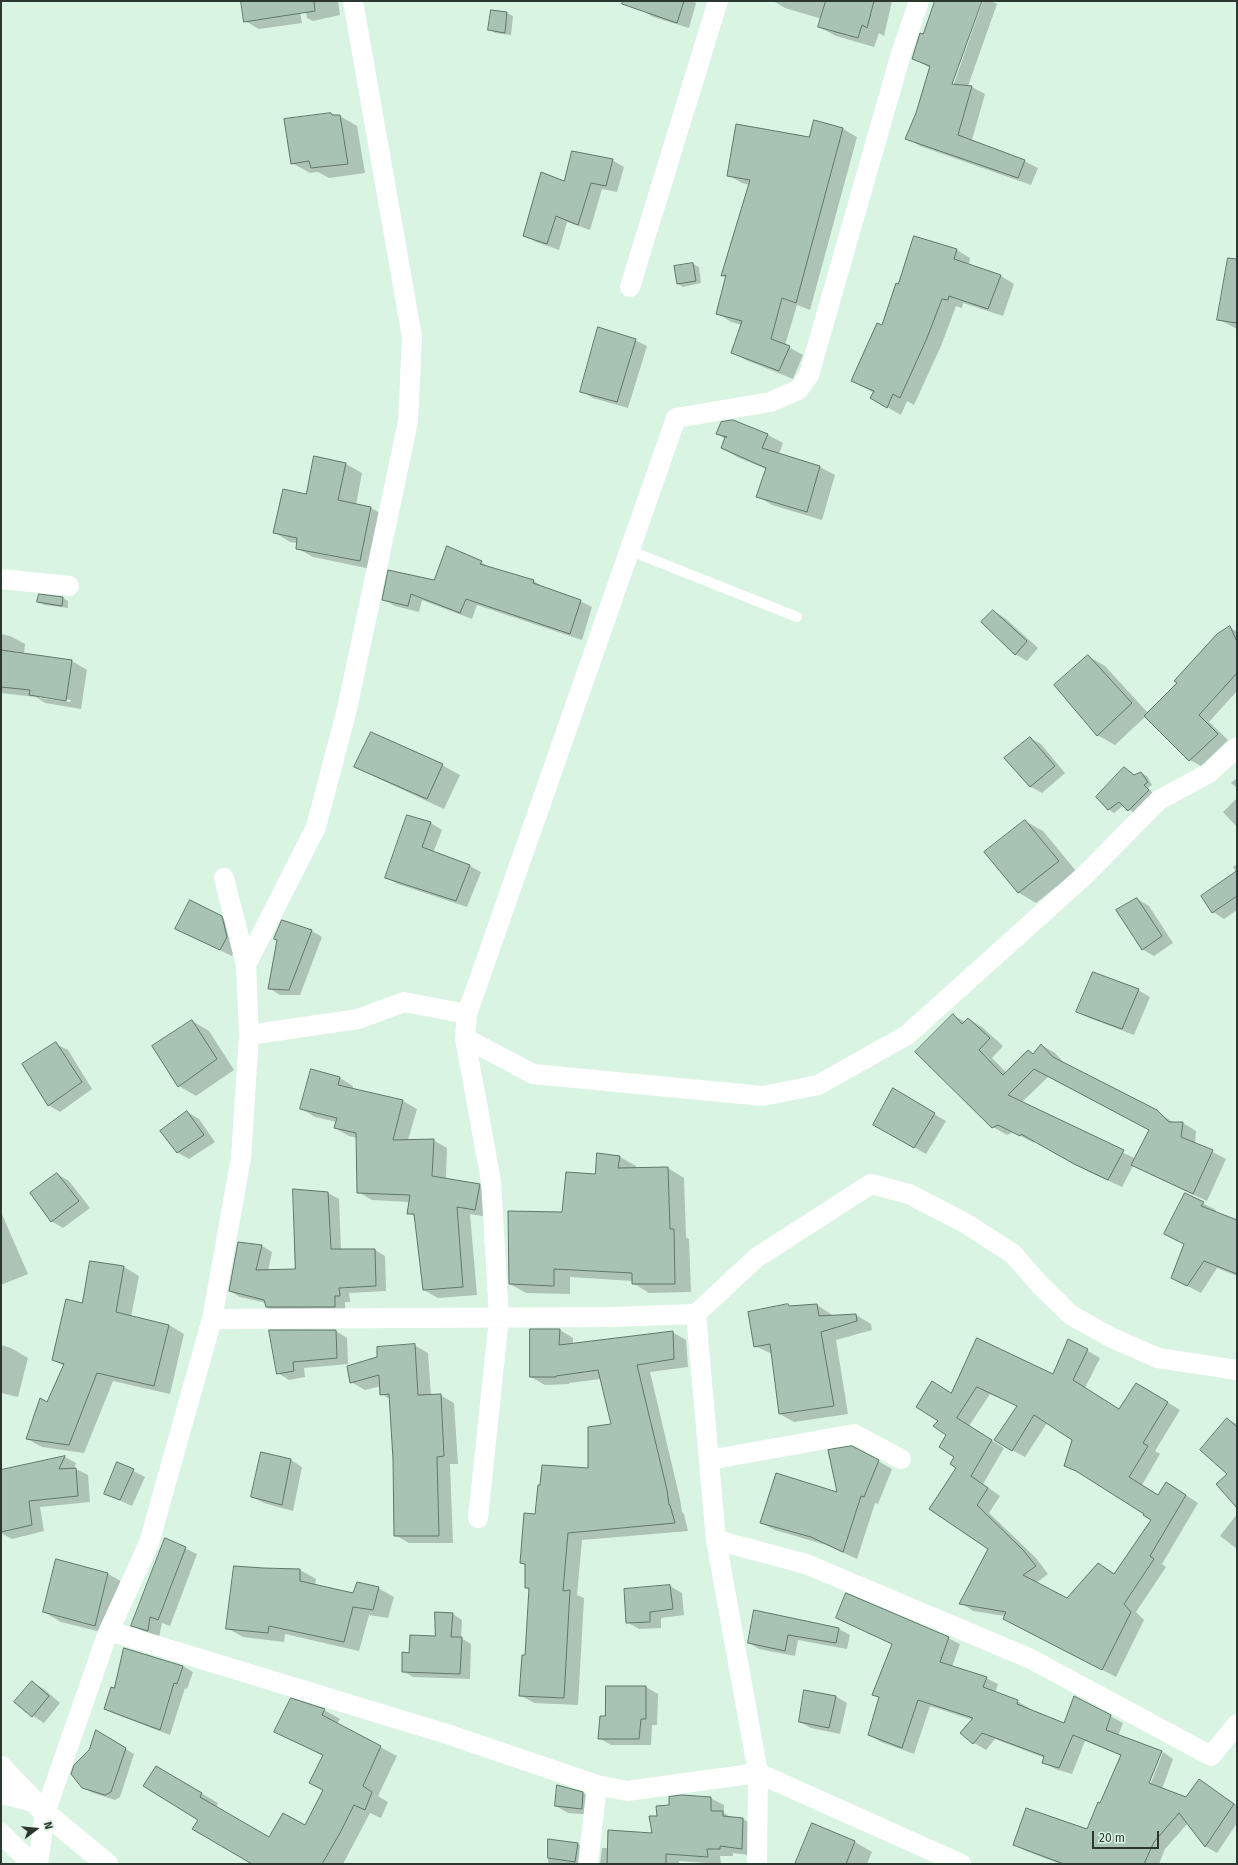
<!DOCTYPE html>
<style>
body{margin:0}
#map{position:relative;width:1238px;height:1865px;overflow:hidden;background:#d9f4e3;font-family:"Fira Sans",sans-serif}
canvas{display:block}
.frame{position:absolute;inset:0;border:2px solid #2c3730;pointer-events:none}
.north{position:absolute;left:16px;top:1809px;width:40px;height:40px;-webkit-text-stroke:3px #d9f4e3;paint-order:stroke;rotate:74deg;font-size:11px;font-weight:700;line-height:16px;text-align:center;color:#2c3730}
.north::after{content:'';display:block;margin:auto;width:14px;height:18px;background:#2c3730;clip-path:polygon(50% 0,100% 100%,50% 72%,0 100%)}
.scale{position:absolute;left:1092px;top:1831px;width:67px;height:18px;box-sizing:border-box;border:2px solid #2c3730;border-top:0;padding-left:5px;font-size:12px;line-height:14px;white-space:nowrap;color:#2c3730;-webkit-text-stroke:3px #d9f4e3;paint-order:stroke}
</style>
<div id="map">
<canvas width="1238" height="1865"></canvas>
<div class="frame"></div>
<div class="north">N</div>
<div class="scale">20 m</div>
</div>
<script>
const g = document.querySelector('canvas').getContext('2d');
g.lineJoin = 'round';
function fill(path, color) {
  g.fillStyle = color;
  g.fill(path, 'evenodd');
}
function trace(path, color, width, dash) {
  g.strokeStyle = color;
  g.lineWidth = width;
  g.lineCap = dash ? 'butt' : 'round';
  g.setLineDash(dash || []);
  g.stroke(path);
}
fill(new Path2D(`
 M242,1H298L302,23L259,29L245,21Z
 M304,1H338L340,15L313,21L307,18Z
 M637,1H692L696,3L689,28L653,17L642,10Z
 M773,1H892L884,36L879,33L874,47L836,36L819,27L822,19L785,8Z
 M936,1H981L950,89H952L983,1H991L997,4L968,86L972,87L985,94L972,140L1024,161L1038,168L1031,185L920,146L906,138L917,114L930,68L913,58L924,36Z
 M492,12L507,13L513,16L511,35L495,33L489,29Z
 M331,114L340,116L357,126L365,173L329,178L318,172L310,173L292,163Z
 M815,121L843,129L857,137L810,310L797,305L785,345L803,355L793,379L746,360L732,352L742,325L731,322L717,313L727,278L722,276L750,185L742,183L728,175L810,138Z
 M612,160L624,167L617,192L602,189L590,230L567,222L559,250L536,242L524,236L565,182Z
 M957,250L970,258L969,265L1001,276L1014,284L1003,316L963,303L962,308L956,306L941,346L914,405L907,401L901,415L871,398L874,393L852,381L883,327L899,285Z
 M693,264L699,267L701,283L683,287L678,284Z
 M1237,280V329L1218,319Z
 M635,340L647,346L628,408L593,398L581,391Z
 M733,421L768,435L783,443L779,454L820,467L835,475L822,520L772,505L757,496L766,469L737,457L722,448L725,439L717,434Z
 M315,457L346,464L362,473L356,505L371,508L387,517L376,570L313,557L297,548V543L290,542L274,532L307,495Z
 M481,562L493,569L534,581L545,588L580,601L592,607L582,640L477,605L472,619L422,600L419,612L395,606L383,599Z
 M63,598L68,601V608L44,605L39,602Z
 M993,611L1005,618L1038,648L1027,661L1015,654Z
 M1230,627L1237,632V691L1209,722L1228,740L1201,766L1190,760L1145,717L1115,745L1097,735L1088,656L1105,666L1148,713Z
 M1,634L10,636L25,644L24,654L72,661L87,670L81,709L45,703L36,697L1,693ZM38,695L71,700L70,702L40,698Z
 M1030,738L1041,744L1065,773L1042,793L1031,787L1005,759Z
 M442,765L460,775L444,809L373,776L356,766Z
 M1141,773L1147,776L1152,785L1148,788L1154,794L1134,813L1124,805L1114,813L1108,809L1135,776Z
 M1237,778V788L1231,783Z
 M1237,798V827L1223,812Z
 M408,817L431,823L442,830L433,853L470,866L481,872L467,907L398,884L387,878Z
 M1025,821L1043,831L1076,871L1036,903L1019,893L985,852Z
 M1237,864V910L1224,919L1213,912L1203,896L1236,872L1233,867Z
 M1137,899L1149,906L1173,943L1154,956L1142,949Z
 M221,917L233,924L238,944L232,956L188,935Z
 M312,931L322,937L300,995H280L269,988Z
 M1094,973L1138,990L1150,997L1134,1035L1089,1018L1077,1011Z
 M953,1015L965,1022L969,1019L982,1027L1003,1046L992,1058L1007,1073L1028,1051L1034,1054L1041,1045L1055,1053L1065,1064L1156,1111L1174,1123H1183L1196,1131L1195,1143L1226,1159L1207,1201L1133,1166L1122,1187L1089,1172L1035,1141L1034,1143L1013,1132L1007,1135L993,1127ZM1048,1077L1150,1130L1136,1159L1022,1102Z
 M192,1021L209,1031L234,1070L196,1096L179,1086Z
 M56,1044L68,1050L92,1089L60,1112L48,1105Z
 M340,1078L353,1086V1089L403,1101L417,1109L408,1140H433L447,1148L446,1179L479,1185L493,1193L489,1217L470,1214L477,1295L438,1298L424,1290L416,1217L409,1213L410,1202L372,1200L358,1192L357,1138L349,1136L335,1128L337,1122L315,1117L302,1109Z
 M893,1090L946,1121L926,1154L874,1125Z
 M187,1112L199,1119L215,1142L189,1159L177,1152Z
 M598,1154L620,1157L636,1166V1168H668L684,1178L686,1237L689,1239L691,1292L649,1293L633,1283V1281L570,1277V1294L526,1293L510,1284L563,1213L596,1175Z
 M57,1174L69,1181L90,1208L63,1228L51,1221Z
 M328,1193L339,1199L341,1250H375L385,1256L386,1291L349,1293L350,1302H345V1312L277,1313L266,1307V1303L240,1297L230,1291L262,1246L272,1252L268,1271L296,1270Z
 M1185,1194L1216,1210L1215,1213L1237,1221V1276L1217,1268L1201,1293L1172,1278L1185,1244Z
 M1,1212L28,1274L1,1285Z
 M124,1267L139,1276L131,1317L169,1325L184,1334L170,1394L113,1381L84,1453L42,1447L27,1439L48,1404L64,1366L53,1360Z
 M788,1305L791,1307L817,1305L831,1314L832,1317L856,1315L871,1324L872,1330L836,1340L848,1414L794,1422L780,1414L772,1354L755,1346Z
 M560,1330L573,1338V1344L672,1332L686,1340L688,1367L650,1372L680,1499L682,1512L684,1514L688,1531L582,1540L577,1595L584,1598L578,1705L534,1703L520,1695L526,1656L530,1590L526,1588V1566L521,1563L536,1515L590,1470L612,1425L601,1379L569,1383V1384L545,1385L531,1377Z
 M336,1331L347,1338L348,1364L304,1368L305,1377L289,1380L278,1373Z
 M977,1340L1053,1375L1069,1340L1100,1358L1085,1388L1119,1410L1149,1391L1180,1410L1155,1451L1160,1454L1142,1485L1158,1495L1167,1483L1198,1503L1162,1564L1166,1567L1136,1612L1144,1620L1116,1677L1017,1626L1005,1616L973,1611L961,1603L989,1548L957,1468L948,1435L939,1421ZM990,1394L1018,1406L1012,1450L1025,1457L1047,1423L1073,1440L1066,1466L1087,1476L1146,1514L1152,1519L1115,1574L1098,1564L1068,1599L1036,1583L1048,1574L1036,1558L989,1513L1000,1496L983,1484L1004,1448L969,1426Z
 M1,1345L11,1348L28,1358L18,1397L1,1393Z
 M414,1345L428,1353L431,1395H440L454,1403L458,1464H450L453,1543H409L395,1535L394,1459L390,1399L381,1394V1386L365,1390L351,1382Z
 M1227,1419L1237,1424V1507L1228,1474Z
 M261,1453L291,1460L302,1467L293,1511L264,1503L252,1497Z
 M65,1457L76,1463L74,1469H76L88,1475L90,1502L40,1507L44,1531L12,1539L1,1533V1471Z
 M878,1461L892,1469L878,1504L875,1503L857,1559L826,1545L775,1530L761,1523L838,1494Z
 M118,1463L145,1477L132,1506L105,1494Z
 M1237,1514V1549L1220,1536Z
 M166,1539L197,1554L170,1626L162,1623L159,1637L144,1632L132,1625Z
 M57,1560L108,1574L126,1584L113,1635L61,1622L44,1612Z
 M300,1570L316,1579L315,1586L354,1594L378,1588L394,1597L388,1618L369,1615L359,1651L285,1634L284,1642L243,1637L227,1628Z
 M670,1586L682,1593L684,1615L661,1618V1628L639,1629L627,1622L626,1589Z
 M755,1612L839,1629L850,1635L847,1649L798,1640L795,1656L759,1649L749,1643Z
 M453,1614L462,1620L461,1638L471,1644L470,1679L413,1677L403,1671L410,1654L436,1637Z
 M837,1617L948,1638L960,1644L952,1667L986,1678L998,1684L995,1693L1017,1701L1029,1708V1710L1065,1724L1075,1697L1123,1723L1118,1736L1162,1752H1161L1147,1787L1149,1788L1163,1752L1173,1759L1162,1789L1187,1798L1199,1781L1237,1805V1823L1217,1853L1205,1846L1188,1823L1165,1849L1159,1864H1060L1026,1851L1014,1844L1088,1830L1122,1756L1085,1741L1072,1774L1055,1769L1043,1762L1045,1758L995,1739L986,1750L974,1743L973,1720L930,1706L914,1754L881,1742L869,1735L880,1698L873,1695L893,1644Z
 M183,1666L193,1672L187,1689L185,1688L170,1735L115,1714L105,1709L114,1689Z
 M32,1682L44,1689L60,1703L44,1723L33,1716L15,1702Z
 M607,1687H646L658,1694L657,1725H652L651,1745H611L599,1738L606,1717Z
 M835,1696L847,1703L840,1734L811,1728L800,1722Z
 M324,1710L340,1719L337,1724L397,1756L378,1796L388,1802L381,1818L370,1813L343,1864H254L199,1819L172,1776L218,1803L216,1807L269,1838L305,1827L323,1790L310,1783L323,1756L275,1731Z
 M96,1731L134,1754L120,1797L115,1800L93,1793L83,1788L90,1751Z
 M583,1793L594,1800L593,1815L568,1813L556,1806Z
 M710,1798L724,1805V1813L732,1818L743,1819L756,1827L755,1856L733,1853V1856H720L721,1864L679,1861V1864H600L602,1848H609L653,1834L659,1817L670,1806Z
 M549,1840L578,1844L592,1852L591,1864H548Z
 M855,1842L872,1852L867,1864H796Z`), '#0003');
const building = new Path2D(`
 M241,1H314L315,11L244,22Z
 M623,1H684L677,23L622,4Z
 M826,1H874L867,28L862,25L858,38L818,27Z
 M935,1H982L952,84L972,86L958,135L1025,160L1018,178L905,139L916,113L930,66L912,59L920,33L923,34Z
 M491,10L507,12L505,33L488,30Z
 M331,113L332,115H340L348,164L311,168L309,161L291,164L284,119Z
 M814,120L843,128L796,303L782,298L771,339L790,346L779,371L731,353L742,321L716,314L726,275L721,276L750,180L727,176L736,124L809,137Z
 M572,151L613,159L606,186L591,183L578,225L556,216L547,244L523,236L541,172L564,181Z
 M914,236L957,249L954,259L1001,275L988,309L949,296L948,300L942,299L927,338L900,398L893,394L887,408L870,398L874,391L851,381L877,323L882,325L896,283L898,284Z
 M1228,258L1237,259V323L1217,320Z
 M693,263L696,281L677,284L674,266Z
 M598,327L636,339L617,402L580,392Z
 M733,420L768,434L762,448L820,466L807,512L756,497L766,468L721,448L725,437H727L716,434L721,422Z
 M314,456L346,463L338,500L371,507L360,561L296,549L297,538L273,533L283,489L306,494Z
 M447,546L482,561L480,564L534,580L533,583L581,600L570,634L466,599L460,613L411,594L408,606L382,600L388,570L434,580Z
 M39,594L63,597L62,606L37,602Z
 M993,610L1027,641L1015,655L981,622Z
 M1230,626L1237,642V673L1199,715L1218,734L1189,761L1144,716L1177,683L1174,681L1217,634Z
 M1,650L72,660L66,701L29,695L30,690L1,687Z
 M1088,655L1132,703L1097,736L1054,685Z
 M371,732L443,764L427,799L354,767Z
 M1030,737L1055,766L1030,787L1004,758Z
 M1124,767L1134,775L1141,772L1148,782L1144,785L1149,790L1128,811L1119,802L1108,810L1096,797Z
 M407,815L431,822L422,847L470,865L456,901L385,878Z
 M1025,820L1059,861L1018,893L984,852Z
 M1237,871V896L1212,913L1201,896Z
 M1137,898L1162,936L1142,950L1116,910Z
 M190,900L222,916L227,937L220,950L175,929Z
 M282,920L312,930L289,990L268,989L277,940L274,939Z
 M1093,972L1139,989L1122,1029L1076,1012Z
 M953,1014L962,1024L968,1018L990,1038L979,1050L1003,1075L1028,1050L1033,1054L1041,1044L1053,1057L1157,1110L1169,1122H1183L1181,1137L1213,1150L1193,1194L1131,1165L1149,1130L1034,1069L1008,1095L1124,1150L1108,1180L1074,1164L1021,1134L1020,1136L998,1125L992,1128L915,1052Z
 M192,1020L217,1059L178,1087L152,1046Z
 M56,1042L82,1082L48,1106L22,1064Z
 M311,1069L340,1077L338,1085L403,1100L393,1140L434,1139L432,1176L480,1184L475,1210L457,1207L463,1287L423,1290L414,1214H407L410,1195L357,1193L356,1133L334,1128L337,1118L300,1109Z
 M893,1088L935,1113L914,1148L873,1125Z
 M187,1111L204,1135L177,1153L160,1131Z
 M597,1153L620,1156L618,1168L668,1167L670,1229H674L675,1284H632V1273L554,1269V1286L509,1284L508,1211L562,1212L566,1172L595,1174Z
 M57,1173L79,1201L51,1222L30,1193Z
 M293,1189L328,1192L331,1249H375L376,1286L339,1288L340,1296H335V1307H266L264,1300L229,1291L238,1242L262,1245L256,1270L295,1269Z
 M1185,1193L1204,1202L1201,1206L1237,1220V1274L1204,1261L1187,1286L1171,1278L1184,1244L1164,1234Z
 M90,1261L124,1266L116,1312L169,1325L154,1386L97,1373L69,1445L26,1439L40,1398L47,1402L64,1364L52,1360L66,1299L82,1303Z
 M788,1304L789,1306L817,1304L819,1316L856,1314L857,1321L821,1332L834,1406L779,1414L770,1344L754,1347L748,1312Z
 M530,1329H560L559,1345L673,1331L674,1359L637,1365L667,1490L669,1505H670L675,1523L568,1533L563,1591L570,1590L564,1698L519,1696L522,1655H525L529,1588H525V1564L520,1563L524,1513L535,1514L538,1485H540L542,1465L588,1468V1427L611,1424L598,1370L556,1376V1377H530Z
 M269,1330H336L337,1358L293,1362L294,1371L277,1374Z
 M977,1338L1053,1374L1068,1339L1088,1349L1073,1380L1119,1409L1136,1383L1168,1402L1143,1443L1148,1446L1129,1477L1158,1495L1166,1482L1186,1495L1150,1556L1154,1559L1124,1604L1131,1612L1102,1670L1003,1619L1006,1612L959,1604L988,1549L929,1509L956,1468L950,1464L954,1457L939,1447L946,1435L933,1426L938,1421L916,1407L932,1381L951,1393ZM977,1387L1017,1406L994,1440L1012,1451L1034,1415L1072,1440L1064,1466L1076,1471L1144,1514L1143,1515L1151,1520L1114,1574L1098,1563L1067,1598L1023,1575L1036,1566L1023,1550L977,1505L988,1488L971,1476L992,1440L957,1418Z
 M415,1344L418,1395L441,1394L444,1456L437,1457L439,1536H394L393,1459L389,1394L380,1395L379,1375L350,1383L347,1366L377,1357V1347Z
 M1227,1418L1237,1427V1508L1216,1484L1227,1474L1200,1450Z
 M852,1446L879,1460L864,1497L861,1496L843,1552L811,1537L760,1523L776,1473L837,1492L828,1450Z
 M261,1452L291,1459L282,1505L251,1497Z
 M65,1456L59,1469L76,1468L78,1496L29,1501L32,1525L1,1532V1470Z
 M117,1462L134,1469L120,1500L104,1494Z
 M165,1538L186,1547L158,1620L150,1617L148,1631L131,1626Z
 M56,1559L108,1573L95,1626L43,1612Z
 M234,1566L263,1568L300,1569V1581L353,1593L357,1582L379,1587L373,1610L353,1607L344,1642L269,1626L268,1633L226,1629Z
 M670,1585L673,1609L650,1612V1622L626,1623L624,1589Z
 M846,1593L949,1637L940,1662L987,1677L983,1687L1018,1700L1017,1704L1064,1723L1074,1696L1111,1715L1106,1730L1162,1751L1149,1783L1186,1797L1199,1779L1234,1804L1205,1847L1179,1813L1154,1842L1144,1864H1064L1013,1845L1026,1808L1087,1829L1098,1802L1100,1803L1121,1755L1073,1735L1059,1768L1042,1763L1044,1756L982,1733L973,1744L960,1733L973,1718L918,1700L902,1748L868,1735L879,1697L872,1695L892,1644L836,1618Z
 M754,1610L839,1628L836,1643L788,1635L785,1651L748,1643Z
 M435,1612L453,1613L451,1637H462L460,1674L402,1672V1652L409,1653L410,1635L435,1636Z
 M124,1648L183,1666L177,1684L174,1683L160,1730L104,1709L111,1687L114,1688Z
 M32,1681L49,1696L32,1717L14,1702Z
 M606,1686H646V1719H641L639,1739H598L600,1716H605Z
 M804,1690L836,1696L829,1728L799,1722Z
 M291,1698L325,1709L322,1715L381,1746L363,1786L372,1792L365,1810L354,1805L340,1833L322,1864H252L192,1829L198,1820L143,1786L156,1766L202,1793L200,1797L269,1837L283,1813L305,1825L323,1790L309,1783L323,1755L274,1732Z
 M96,1730L126,1748L111,1792L105,1795L82,1788L71,1774L74,1765L89,1750Z
 M557,1785L583,1792L582,1809L555,1806Z
 M682,1795L711,1797V1811H723V1816L743,1818L742,1849L720,1846V1849H707L708,1857L666,1854V1864H607L608,1830L652,1833L649,1816H657L656,1806L669,1805V1797Z
 M812,1823L855,1841L846,1864H795Z
 M548,1839L578,1843L575,1862L548,1858Z`);
fill(building, '#a8c2b3');
trace(building, '#5f7769', 1);
trace(new Path2D(`
 M631,551L797,617`), '#fff', 10);
trace(new Path2D(`
 M919,1L901,54L809,375L798,390L770,402L676,418L467,1014L465,1038L533,1074L763,1096L818,1085L907,1035L1085,875L1159,800L1209,773L1237,747
 M630,287L718,1
 M1,579L69,586
 M246,965L316,827L347,709L408,422L412,337L353,1
 M249,1035L358,1019L404,1002L467,1014
 M465,1038L491,1181L499,1318L478,1518
 M696,1314L716,1540L758,1773L757,1864
 M212,1319L609,1317L696,1314L756,1258L871,1184L909,1194L965,1223L1013,1254L1040,1285L1071,1315L1110,1337L1158,1358L1237,1370
 M709,1460L854,1434L901,1459
 M716,1540L806,1564L1031,1659L1211,1756L1237,1724
 M109,1631L450,1735L597,1785L627,1791L758,1773L961,1864
 M1,1794L34,1802
 M1,1833L32,1864
 M38,1864L45,1813L107,1635L149,1543L212,1319L241,1158L249,1035L246,965L224,878
 M588,1864L597,1785`), '#fff', 20);
trace(new Path2D(`
 M1,1767L45,1813L107,1864`), '#fff', 22);
</script>
